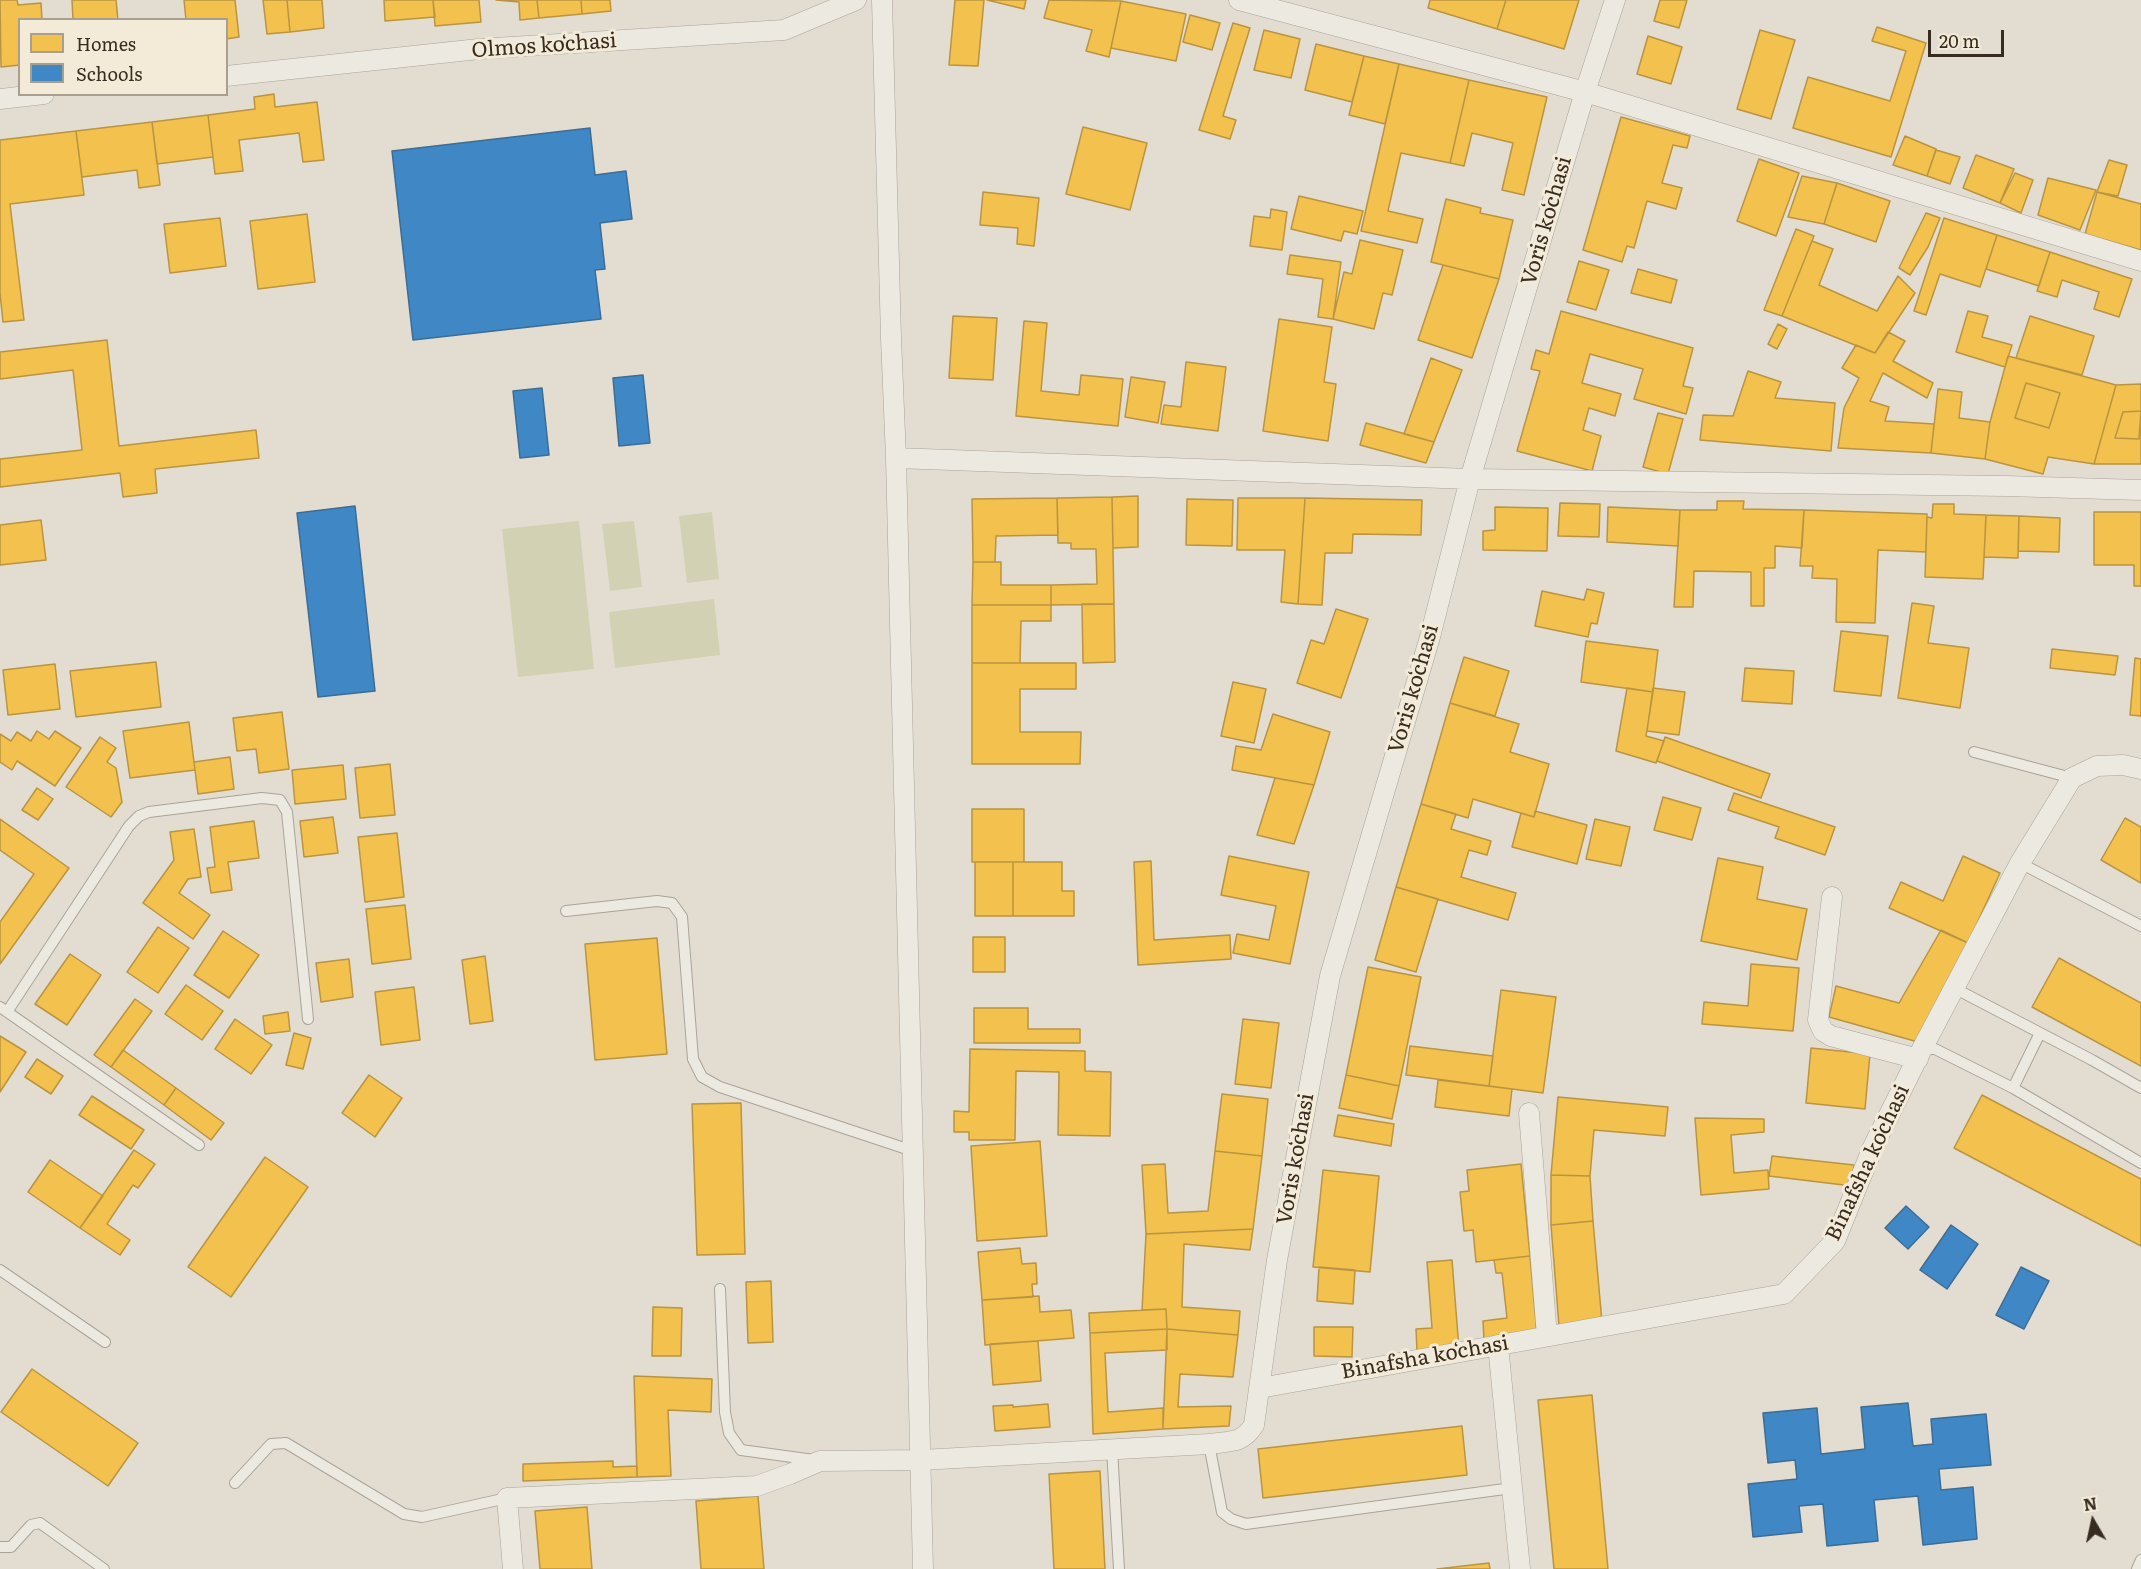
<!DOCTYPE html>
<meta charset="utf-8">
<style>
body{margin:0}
#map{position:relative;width:2141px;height:1569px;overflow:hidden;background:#e3ddd1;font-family:Literata,serif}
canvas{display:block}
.legend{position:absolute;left:18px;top:18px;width:210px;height:78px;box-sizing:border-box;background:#f3ebd8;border:2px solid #a89f8f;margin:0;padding:8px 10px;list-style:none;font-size:18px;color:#382c21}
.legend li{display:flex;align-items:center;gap:12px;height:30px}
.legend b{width:30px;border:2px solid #a89f8f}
.north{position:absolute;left:2063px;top:1491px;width:60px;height:60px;-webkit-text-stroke:4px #f3ebd8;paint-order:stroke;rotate:351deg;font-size:16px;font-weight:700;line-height:24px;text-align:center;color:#382c21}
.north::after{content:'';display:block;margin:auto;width:21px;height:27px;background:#382c21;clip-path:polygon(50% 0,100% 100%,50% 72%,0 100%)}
.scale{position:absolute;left:1928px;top:30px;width:76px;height:27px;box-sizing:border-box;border:3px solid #382c21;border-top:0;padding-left:8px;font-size:18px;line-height:21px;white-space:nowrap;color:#382c21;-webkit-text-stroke:4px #f3ebd8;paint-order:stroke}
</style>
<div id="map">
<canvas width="2141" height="1569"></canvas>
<ul class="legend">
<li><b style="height:16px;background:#f2c14e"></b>Homes</li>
<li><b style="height:16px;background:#3f88c5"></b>Schools</li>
</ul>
<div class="north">N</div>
<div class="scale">20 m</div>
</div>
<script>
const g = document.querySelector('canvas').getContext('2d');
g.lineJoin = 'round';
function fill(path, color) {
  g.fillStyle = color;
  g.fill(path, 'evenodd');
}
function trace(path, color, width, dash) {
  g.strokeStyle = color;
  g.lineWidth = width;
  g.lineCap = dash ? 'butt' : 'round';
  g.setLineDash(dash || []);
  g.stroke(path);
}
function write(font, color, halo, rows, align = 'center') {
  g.font = font + ' Literata,serif';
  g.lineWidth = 6;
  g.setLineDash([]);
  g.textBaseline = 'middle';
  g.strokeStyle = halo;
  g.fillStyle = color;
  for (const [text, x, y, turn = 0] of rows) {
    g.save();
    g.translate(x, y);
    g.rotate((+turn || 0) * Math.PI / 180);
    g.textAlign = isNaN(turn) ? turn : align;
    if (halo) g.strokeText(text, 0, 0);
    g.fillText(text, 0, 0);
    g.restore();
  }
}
fill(new Path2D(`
 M712,512L719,579L687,583L679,516Z
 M579,521L594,669L518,677L502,529Z
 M634,521L642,587L610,591L602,524Z
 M714,599L720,655L615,668L609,612Z`), '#d2d1b4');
const homes = new Path2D(`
 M0,0H17L18,5L41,3L42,20H20V65L1,67Z
 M72,0H116L118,20H73Z
 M184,0H235L239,37L226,39V20H186Z
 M263,0H287L290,32L267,34Z
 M287,0H322L324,28L290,32Z
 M384,0H433L435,17L385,21Z
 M433,0H479L481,22L435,26Z
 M496,0H537L539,18L520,20L519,2Z
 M537,0H581L582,14L539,18Z
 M581,0H610L611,11L582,14Z
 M955,0H984L978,66L949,65Z
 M987,0H1026L1024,9Z
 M1049,0L1121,1L1109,57L1086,51L1092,30L1044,18Z
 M1430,0H1506L1497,29L1428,8Z
 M1506,0H1579L1564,49L1497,29Z
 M1660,0H1687L1679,28L1654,21Z
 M1121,1L1186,14L1176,61L1111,48Z
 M1190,15L1220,23L1212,50L1183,42Z
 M1233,23L1250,28L1223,116L1236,120L1230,139L1199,130Z
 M1877,27L1926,43L1891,157L1793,128L1808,77L1890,101L1906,51L1872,41Z
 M1264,30L1300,39L1291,78L1254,70Z
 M1760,30L1795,40L1771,119L1737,109Z
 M1648,36L1682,47L1671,84L1637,74Z
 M1316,44L1364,56L1352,102L1305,90Z
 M1364,56L1399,64L1385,124L1349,115Z
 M1399,64L1469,80L1450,163L1401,153L1388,211L1423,219L1417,243L1361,231Z
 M1469,80L1547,97L1524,195L1502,190L1513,143L1472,133L1464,166L1450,163Z
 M274,94L275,107L317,102L324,160L303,162L299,133L239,140L243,171L215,174L208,115L255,109L254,97Z
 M208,115L213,157L157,164L152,122Z
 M1621,117L1690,136L1687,148L1673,145L1662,183L1682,188L1676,209L1647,201L1634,248L1627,246L1622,262L1583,250Z
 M152,122L160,185L139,188L137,170L82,177L76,131Z
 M1083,127L1147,143L1130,210L1066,194Z
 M76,131L84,195L10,204L24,320L3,322L0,293V140Z
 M1905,136L1936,149L1927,176L1893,165Z
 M1936,150L1960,157L1950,184L1927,176Z
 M1976,155L2014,169L2000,203L1963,188Z
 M1759,159L1799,173L1776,236L1737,221Z
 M2109,160L2127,165L2118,196L2097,192Z
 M2015,173L2033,180L2021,213L2000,203Z
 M1802,176L1837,183L1824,224L1788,217Z
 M2048,178L2096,190L2080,230L2038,215Z
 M1837,183L1890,201L1876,242L1824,224Z
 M983,192L1039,198L1034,246L1017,244L1018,228L980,225Z
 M2097,192L2141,204V250L2085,234Z
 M1299,196L1363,211L1357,234L1344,231L1341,241L1291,229Z
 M1446,199L1481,208L1480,213L1513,220L1499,279L1431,262Z
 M1271,209L1287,212L1282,250L1250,246L1254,216L1270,218Z
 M1926,213L1940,218L1928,247L1910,275L1899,268Z
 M307,214L315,282L258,289L250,221Z
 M220,218L226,266L170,273L164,224Z
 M1944,218L1997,235L1980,287L1940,274L1926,315L1914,311Z
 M1796,229L1814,236L1782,316L1764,310Z
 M1997,235L2050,252L2039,286L1986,269Z
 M1360,240L1403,250L1392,295L1383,293L1374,329L1333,319L1344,272L1352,274Z
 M1812,241L1833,249L1819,285L1877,311L1898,276L1915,293L1875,353L1782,316Z
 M2050,252L2132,279L2119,317L2094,309L2099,292L2062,280L2057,297L2037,291Z
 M1290,255L1341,262L1333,319L1318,317L1323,279L1287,274Z
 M1579,261L1609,270L1596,310L1567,302Z
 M1443,265L1499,279L1472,358L1418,340Z
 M1638,269L1677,280L1671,303L1631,293Z
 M1561,311L1693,348L1683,386L1693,388L1686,414L1634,399L1643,369L1590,354L1582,383L1621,394L1615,416L1589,408L1583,430L1601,436L1592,471L1517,451L1540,371L1531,369L1536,350L1549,354Z
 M1968,311L1988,316L1982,337L2012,345L2005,367L1956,352Z
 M953,316L997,318L993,380L949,378Z
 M2030,316L2094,336L2082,375L2016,358Z
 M1279,319L1332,327L1324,382L1336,384L1328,441L1263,431Z
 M1024,321L1047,323L1041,391L1079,395L1081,375L1123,379L1118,426L1016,416Z
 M1778,324L1787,329L1777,349L1768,344Z
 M1888,332L1905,341L1893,361L1933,383L1927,398L1883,373L1870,401L1889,407L1885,421L1934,424L1931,453L1838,448L1844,408L1859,378L1842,368L1856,345L1875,353Z
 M107,340L119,446L256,430L259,458L155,469L157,493L123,497L120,473L0,487V459L82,450L73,370L0,379V352Z
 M2008,356L2116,385L2094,464L2048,457L2043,474L1985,459L1990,422ZM2026,383L2060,393L2049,428L2015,418Z
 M1431,358L1462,370L1434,442L1404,434Z
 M1186,362L1226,367L1218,431L1161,424L1164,405L1181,407Z
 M1748,371L1781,382L1775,398L1835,403L1831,451L1700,440L1703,415L1733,416Z
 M1131,377L1165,382L1158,423L1125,417Z
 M2026,383L2060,393L2049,428L2015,418Z
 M2141,384V411L2123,412L2115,438L2139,439L2141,418V464H2094L2116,385Z
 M1938,389L1962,392L1959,418L1990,422L1985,459L1931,453Z
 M2141,411L2139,439L2115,438L2123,412Z
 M1658,413L1683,419L1668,474L1643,467Z
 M1366,423L1434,442L1426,463L1360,445Z
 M1138,496V547L1113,548L1112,497Z
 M1112,497L1114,604L1051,605V585L1097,584L1096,549H1071V543H1058L1057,498Z
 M1057,498L1058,535L996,536L995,562H973L972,499Z
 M1238,498H1305L1298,604L1281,602L1285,550H1237Z
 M1305,498L1422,500L1421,535L1353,534L1352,553H1325L1322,605L1298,604Z
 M1187,499L1233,500L1232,546L1186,545Z
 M1717,501H1744L1743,509L1804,510L1802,548L1775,546V568H1764V606H1751V572L1694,571L1693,607H1674L1680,510H1717Z
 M1560,503L1600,504L1599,537L1558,536Z
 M1933,504H1954V514L1986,515L1983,579L1925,577L1927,517L1932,518Z
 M1495,507L1548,508L1547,551L1483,550V531L1495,530Z
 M1608,507L1680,510L1678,546L1607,542Z
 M1804,510L1927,514L1926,552L1878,550L1875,623L1836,622L1837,579L1812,578L1813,566H1800Z
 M2094,512H2141V586H2134V565H2094Z
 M1986,515L2019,516L2018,558L1984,557Z
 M2019,516L2060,518L2059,552L2018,551Z
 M41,520L46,560L0,565V525Z
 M973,562H1001V585H1051V605H972Z
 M1587,589L1604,593L1597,624L1591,623L1588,637L1535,626L1542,591L1584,600Z
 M1912,603L1934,606L1928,643L1969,648L1960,708L1898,698Z
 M1082,604H1114L1115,662L1083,663Z
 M972,605H1051V621H1021L1020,663H972Z
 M1336,609L1368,619L1341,698L1297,683L1311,640L1324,644Z
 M1841,631L1888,636L1881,696L1834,691Z
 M1586,641L1658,650L1653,692L1581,682Z
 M2052,649L2118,656L2115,675L2050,668Z
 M1464,657L1509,671L1495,716L1450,703Z
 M2135,658L2141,659V716L2130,715Z
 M156,662L161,707L76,717L70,671Z
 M972,663H1076V689H1020V732H1081L1080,764H972Z
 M55,664L60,709L8,715L3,670Z
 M1745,668L1794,671L1792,704L1742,701Z
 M1233,682L1266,689L1254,743L1221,736Z
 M1627,688L1653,692L1646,736L1664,741L1656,763L1616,751Z
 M1653,688L1685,692L1679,735L1647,731Z
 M1450,703L1519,724L1510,752L1549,764L1534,817L1473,799L1468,818L1421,804Z
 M282,712L289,769L259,773L256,749L237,751L233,718Z
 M1273,714L1330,732L1314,785L1232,770L1236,746L1261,750Z
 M189,722L195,770L130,778L123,731Z
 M37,731L49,739L55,731L81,748L55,786L17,761L12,770L0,762V734L11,741L17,732L31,741Z
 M100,737L116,748L107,762L116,768L122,802L111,817L66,787Z
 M1665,737L1770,774L1761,798L1657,761Z
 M230,757L234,789L198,794L194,762Z
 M390,764L395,815L360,818L355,768Z
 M343,765L346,799L295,804L292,770Z
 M1275,778L1314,785L1294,844L1257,835Z
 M37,788L53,799L38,820L22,810Z
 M1734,793L1835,827L1825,855L1775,838L1779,827L1728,810Z
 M1663,797L1701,808L1692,840L1654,830Z
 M1421,804L1456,814L1451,829L1491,841L1487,855L1469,850L1461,877L1516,893L1508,920L1396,887Z
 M972,809H1024V862H972Z
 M1535,811L1587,825L1577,864L1512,847L1521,813L1534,817Z
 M333,817L338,853L304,857L300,821Z
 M2125,818L2141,827V883L2101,860Z
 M0,819L69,868L0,964V922L34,874L0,850Z
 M1595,819L1630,827L1621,866L1586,859Z
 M254,821L259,858L228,862L232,890L211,893L207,868L215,867L210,827Z
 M194,829L201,877L188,879L179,893L210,915L193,939L143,903L174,860L170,832Z
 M397,833L404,897L365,902L358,837Z
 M1229,856L1309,872L1290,964L1233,953L1237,934L1269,940L1276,906L1221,895Z
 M1963,856L2000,873L1968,943L1889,908L1901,882L1943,901Z
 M1718,858L1763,867L1757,899L1807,909L1797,960L1701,941Z
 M1151,861L1154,940L1230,935L1231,959L1138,965L1134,862Z
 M975,862H1013V916H975Z
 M1013,862H1062V891H1074V916H1013Z
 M1396,887L1438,899L1416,972L1375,960Z
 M405,905L411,959L372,964L366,909Z
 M158,927L189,948L158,993L127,972Z
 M1941,930L1968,943L1918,1042L1829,1017L1836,986L1899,1003Z
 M223,931L259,955L229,998L194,975Z
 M973,937H1005V972H973Z
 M657,938L667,1054L595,1060L585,944Z
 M70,954L101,975L67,1025L35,1004Z
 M485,956L493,1021L470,1024L462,960Z
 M2059,958L2141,1003V1066L2032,1007Z
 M349,959L353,997L321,1002L316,963Z
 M1751,964L1799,968L1793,1031L1702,1024L1704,1002L1748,1006Z
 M1368,967L1421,977L1399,1086L1346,1075Z
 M186,985L223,1011L202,1040L165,1014Z
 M414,987L420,1040L381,1045L375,992Z
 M1501,990L1556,997L1543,1093L1489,1086Z
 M135,999L152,1011L111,1067L94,1055Z
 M974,1008H1028V1029H1080V1043H974Z
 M288,1012L290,1031L265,1034L263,1016Z
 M235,1019L272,1045L251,1074L215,1049Z
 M1243,1019L1279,1023L1271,1088L1235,1084Z
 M294,1033L311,1038L303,1069L286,1065Z
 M0,1036L26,1052L0,1092Z
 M1410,1046L1493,1056L1489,1086L1406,1075Z
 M1811,1048L1870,1054L1865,1109L1806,1103Z
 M970,1049L1085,1051V1071L1111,1072L1110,1136L1058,1135L1059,1072L1016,1071L1015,1140H969V1132H954V1111L969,1112Z
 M123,1050L176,1088L164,1105L111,1067Z
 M37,1059L63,1076L51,1094L25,1077Z
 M369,1075L402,1098L375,1137L342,1113Z
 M1346,1075L1399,1086L1392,1119L1339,1108Z
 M1438,1080L1512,1089L1509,1116L1435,1107Z
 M176,1088L224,1123L211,1140L164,1105Z
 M1222,1094L1268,1099L1262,1156L1215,1151Z
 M1982,1095L2141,1179V1246L1954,1148Z
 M92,1096L144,1130L131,1149L79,1115Z
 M1558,1097L1668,1107L1665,1136L1594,1130L1590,1176L1551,1175Z
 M741,1103L745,1254L697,1255L692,1104Z
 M1338,1115L1394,1124L1391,1146L1334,1136Z
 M1695,1118L1764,1119V1132L1731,1135L1734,1173L1768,1170L1769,1189L1701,1195Z
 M1040,1141L1047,1236L977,1241L971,1146Z
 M134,1150L155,1164L138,1188L133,1185L107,1224L130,1240L120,1255L80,1228Z
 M1215,1151L1262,1156L1253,1229L1146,1234L1142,1165L1165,1164L1168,1213L1208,1211Z
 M1772,1156L1854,1165L1852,1186L1769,1176Z
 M265,1157L308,1187L231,1297L188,1267Z
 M50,1160L103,1196L80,1228L28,1192Z
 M1521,1164L1530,1256L1476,1262L1473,1230L1464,1231L1460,1192L1469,1191L1467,1170Z
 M1323,1170L1379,1176L1370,1272L1313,1267Z
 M1551,1175L1590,1176L1593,1221L1551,1225Z
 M1593,1221L1602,1322L1559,1326L1551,1225Z
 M1253,1229L1250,1250L1184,1244L1182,1307L1240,1311L1238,1335L1167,1329L1166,1309L1142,1310L1146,1234Z
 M1020,1248L1022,1264L1036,1263L1037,1284H1032L1033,1297L982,1300L978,1252Z
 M1530,1256L1537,1335L1484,1340L1483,1321L1507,1318L1502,1273H1496L1494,1260Z
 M1452,1260L1459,1349L1417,1352L1416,1329L1432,1328L1427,1262Z
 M1319,1267L1355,1270L1353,1304L1317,1301Z
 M771,1281L773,1342L748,1343L746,1282Z
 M1039,1296L1040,1312L1071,1310L1074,1338L985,1345L982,1300Z
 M653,1307L682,1308L681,1356H652Z
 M1166,1309L1167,1329L1090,1333L1089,1313Z
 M1314,1327H1353L1352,1357L1314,1356Z
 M1167,1329V1350L1105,1353L1108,1412L1163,1408V1429L1093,1434L1090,1333Z
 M1167,1329L1238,1335L1233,1377L1180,1374L1178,1407L1231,1406L1229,1426L1163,1429Z
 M1038,1341L1041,1381L993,1385L990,1344Z
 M32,1369L138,1443L108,1486L1,1412Z
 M634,1376L712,1379L711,1412L668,1410L671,1476L637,1477Z
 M1592,1395L1608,1569H1554L1538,1400Z
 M1048,1404L1050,1427L995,1431L993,1406L1013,1405V1407Z
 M1462,1426L1467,1475L1263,1498L1258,1449Z
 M613,1461V1467L637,1466V1477L523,1481V1464Z
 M1100,1471L1105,1569H1054L1049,1474Z
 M758,1496L764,1569H701L696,1501Z
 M587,1507L592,1569H540L535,1511Z
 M1489,1563L1490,1569H1437Z`);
fill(homes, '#f2c14e');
trace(homes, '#ba9440', 1.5);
const schools = new Path2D(`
 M590,128L595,175L626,171L632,219L600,223L605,269L595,270L601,319L413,340L392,151Z
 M643,375L650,443L619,446L613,378Z
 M542,388L549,455L520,458L513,391Z
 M355,506L375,691L318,697L297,513Z
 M1906,1206L1929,1227L1908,1249L1885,1228Z
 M1951,1225L1978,1244L1947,1289L1920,1270Z
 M2021,1267L2049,1281L2024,1329L1996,1315Z
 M1908,1403L1913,1446L1933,1444L1931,1419L1986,1414L1991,1465L1939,1469L1941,1490L1973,1487L1977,1539L1923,1545L1918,1496L1874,1500L1878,1541L1827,1546L1823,1504L1799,1506L1802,1532L1753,1537L1748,1484L1797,1479L1795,1460L1768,1463L1763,1413L1817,1408L1821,1454L1865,1449L1861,1407Z`);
fill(schools, '#3f88c5');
trace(schools, '#3d6c94', 1.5);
const lane = new Path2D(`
 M1974,752L2072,778
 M2020,863L2141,926
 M566,911L657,901L672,903L682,917L693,1059L702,1077L720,1087L913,1151
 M1954,988L2092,1060L2141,1088
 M0,1007L199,1145
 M7,1012L129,826L139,816L149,812L262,798L280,800L287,812L308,1019
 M1922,1049H1935L2013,1088L2141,1163
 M2013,1088L2040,1033
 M0,1270L105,1342
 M720,1289L725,1412L729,1433L741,1450L814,1460
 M1209,1444L1222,1512L1231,1519L1246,1524L1512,1488
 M1112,1449L1119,1569
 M235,1483L271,1444L286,1443L404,1514L422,1517L507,1498
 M0,1547H11L31,1525L40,1523L104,1569
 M2137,1569L2141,1560`);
const street = new Path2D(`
 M882,0L891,338L896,458L923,1569
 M1239,0L1585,92L2141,261
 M226,76L479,49L784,30L856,0
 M0,99L44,94
 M896,458L1470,479L2006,486L2141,490
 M1832,897L1818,1020L1823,1031L1831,1036L1918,1059
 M1529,1113L1547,1336
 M1498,1345L1520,1569
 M1260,1388L1784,1294L1835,1241L1873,1147L1922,1049L2020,863L2072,778L2097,766L2123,765L2141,769
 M513,1569L507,1498L757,1486L790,1474L820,1461L921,1460L1209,1444C1230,1441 1242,1444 1254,1425L1277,1260L1330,976L1430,637L1470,479L1585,92L1615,0`);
trace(lane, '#a9a399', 12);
trace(street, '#a9a399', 21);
trace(lane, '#ece9e1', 10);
trace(street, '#ece9e1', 20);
write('21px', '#382c21', '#f3ebd8', [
 ["Olmos koʻchasi",544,46,-4],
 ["Voris koʻchasi",1547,221,-74],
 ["Voris koʻchasi",1414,689,-74],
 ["Voris koʻchasi",1296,1159,-80],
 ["Binafsha koʻchasi",1868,1163,-65],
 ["Binafsha koʻchasi",1425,1358,-10]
]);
</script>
